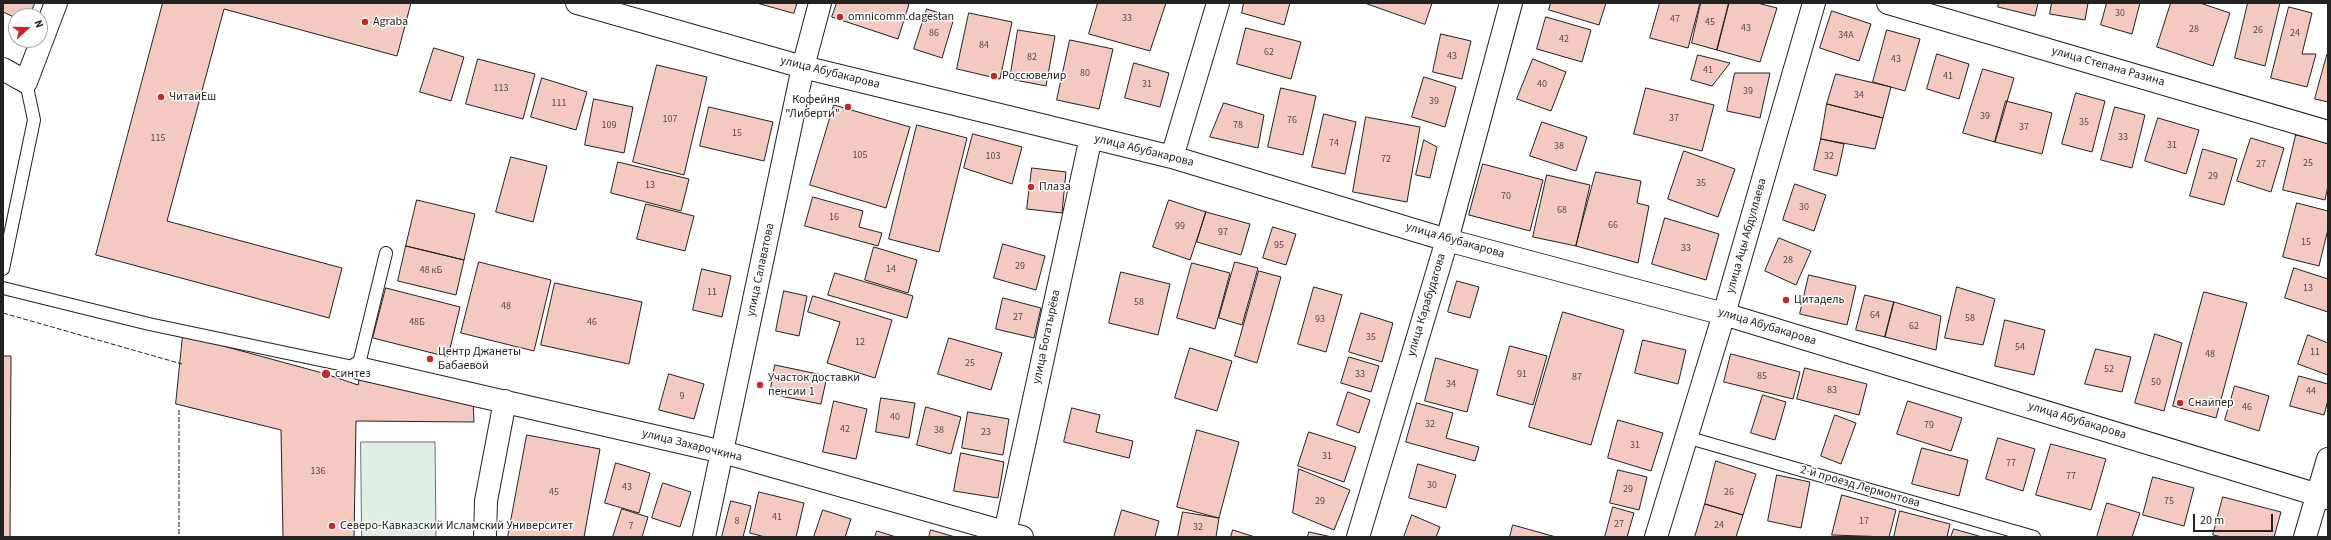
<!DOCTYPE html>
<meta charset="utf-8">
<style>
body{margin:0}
#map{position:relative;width:2331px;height:540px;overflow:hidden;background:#fff;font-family:"Source Sans 3",sans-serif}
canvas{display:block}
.frame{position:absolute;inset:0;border:4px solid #222;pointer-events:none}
.north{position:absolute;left:8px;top:8px;width:40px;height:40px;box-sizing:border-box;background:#fff;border:1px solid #a7a7a7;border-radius:50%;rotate:69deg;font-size:11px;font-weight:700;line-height:16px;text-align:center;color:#222}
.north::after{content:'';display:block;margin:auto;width:14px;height:18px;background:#c62828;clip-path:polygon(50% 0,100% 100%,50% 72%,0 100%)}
.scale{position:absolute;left:2193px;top:514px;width:80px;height:18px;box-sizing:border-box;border:2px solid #222;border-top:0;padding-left:5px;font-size:12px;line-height:14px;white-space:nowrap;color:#222;-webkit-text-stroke:3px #fff;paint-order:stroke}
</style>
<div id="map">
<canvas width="2331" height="540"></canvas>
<div class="frame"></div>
<div class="north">N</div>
<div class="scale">20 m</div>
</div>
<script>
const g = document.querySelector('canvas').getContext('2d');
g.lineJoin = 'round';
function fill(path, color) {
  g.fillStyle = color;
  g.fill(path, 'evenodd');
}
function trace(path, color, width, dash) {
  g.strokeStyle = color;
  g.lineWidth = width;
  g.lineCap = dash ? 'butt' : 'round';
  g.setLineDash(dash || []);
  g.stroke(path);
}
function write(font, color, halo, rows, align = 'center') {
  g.font = font + ' "Source Sans 3",sans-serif';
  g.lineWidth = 3;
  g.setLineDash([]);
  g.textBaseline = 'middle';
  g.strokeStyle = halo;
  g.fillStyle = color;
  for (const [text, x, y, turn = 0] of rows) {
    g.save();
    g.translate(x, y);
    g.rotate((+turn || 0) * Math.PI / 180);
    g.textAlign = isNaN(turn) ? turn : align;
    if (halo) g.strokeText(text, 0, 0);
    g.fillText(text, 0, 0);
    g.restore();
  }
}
const green = new Path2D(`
 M361,442H435L436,537H362Z`);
fill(green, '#e0efe3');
trace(green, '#6f6f6f', 1);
const building = new Path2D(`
 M3,3H35L29,16H16V18L3,12Z
 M163,3H411L397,56L224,9L167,221L342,268L329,318L96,255Z
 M757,3H797L794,13Z
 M837,3H907L909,4L898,39L832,17Z
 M1098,3H1166L1150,51L1089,34Z
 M1244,3H1290L1284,25L1242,13Z
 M1365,3H1432L1425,24Z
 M1551,3H1606L1599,25L1549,10Z
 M1660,3H1700L1688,48L1650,38Z
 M1701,3H1729L1717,50L1692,43Z
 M1729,3H1757L1777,8L1760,62L1717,50Z
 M1999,3H2038L2035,16L1998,7Z
 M2052,3H2088L2085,20L2050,14Z
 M2107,3H2140L2132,34L2101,25Z
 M2171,3H2200L2230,13L2213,66L2157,47Z
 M2248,3H2280L2265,66L2235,58Z
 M2289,7L2312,13L2302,54H2316L2307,87L2271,78Z
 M927,9L954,18L942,58L914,49Z
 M1832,11L1871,24L1859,61L1820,48Z
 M969,13L1012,22L1000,79L957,69Z
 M1546,17L1591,30L1582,62L1537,49Z
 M1246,28L1301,42L1291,79L1237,64Z
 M1018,30L1055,36L1046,86L1010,79Z
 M1887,30L1920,39L1905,91L1873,82Z
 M1441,34L1471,41L1462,79L1433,72Z
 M1070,40L1113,49L1099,109L1057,100Z
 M434,48L464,57L451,101L420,92Z
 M1937,54L1969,64L1959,99L1927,89Z
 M1698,55L1730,63L1712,86L1691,80Z
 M2327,55L2328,56V102L2315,99Z
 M478,59L535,74L523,119L466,104Z
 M1533,59L1566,72L1551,111L1517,99Z
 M1134,63L1169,73L1160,107L1125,98Z
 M657,65L707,77L684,175L633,162Z
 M1983,69L2014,78L1995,142L1963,133Z
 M1735,73H1770L1760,118L1727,111Z
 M1836,74L1891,87L1883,118L1827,104Z
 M1424,77L1456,87L1445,127L1412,117Z
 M542,78L587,92L576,130L531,117Z
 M1281,88L1316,96L1303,155L1268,147Z
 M1646,88L1714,105L1702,151L1634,134Z
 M2076,93L2105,101L2092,152L2062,144Z
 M594,99L633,107L624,153L585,145Z
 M2006,101L2052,113L2042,154L1995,142Z
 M1224,103L1264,115L1258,148L1210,137Z
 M1827,104L1883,118L1875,149L1821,139Z
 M834,105L910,127L886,208L810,185Z
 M709,107L773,122L764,161L700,146Z
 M2115,107L2145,115L2132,168L2101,160Z
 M1324,114L1356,122L1345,174L1312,167Z
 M1366,117L1420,127L1407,202L1353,192Z
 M2158,118L2199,130L2186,174L2145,161Z
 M1542,122L1587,137L1576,171L1530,156Z
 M917,125L967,138L939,252L889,239Z
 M973,134L1022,147L1012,184L964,168Z
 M2296,135L2328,142V186L2325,200L2283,190Z
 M2251,138L2284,148L2271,192L2237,181Z
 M1821,139L1844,144L1837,176L1814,170Z
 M1424,140L1437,147L1430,178L1416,175Z
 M2203,149L2237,159L2224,205L2190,196Z
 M1684,151L1735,169L1718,217L1668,199Z
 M511,157L547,166L533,222L496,212Z
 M618,162L689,179L681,211L611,193Z
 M1483,164L1543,180L1530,231L1469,215Z
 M1032,168L1066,172L1062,213L1027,209Z
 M1596,172L1641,181L1637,203L1649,206L1638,263L1576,246Z
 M1547,175L1590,185L1576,246L1533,237Z
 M1795,184L1826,195L1814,231L1783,220Z
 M813,197L863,211L859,227L882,233L878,246L805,226Z
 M417,200L475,214L464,260L406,246Z
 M1169,200L1206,212L1190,260L1153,247Z
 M2297,203L2328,211V229L2319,266L2283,257Z
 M646,204L694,216L685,251L637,239Z
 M1206,212L1250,224L1241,255L1197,242Z
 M1665,218L1719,234L1706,280L1652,264Z
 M1273,227L1296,234L1286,265L1263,258Z
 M1779,238L1811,251L1796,285L1765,271Z
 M1003,244L1045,256L1036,290L994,278Z
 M406,246L464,260L456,295L398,281Z
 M874,247L917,260L908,293L865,280Z
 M479,262L551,280L534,351L461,333Z
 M1235,262L1258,268L1242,325L1219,318Z
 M1192,263L1230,273L1215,329L1177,318Z
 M2294,268L2328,279V312L2285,298Z
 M702,269L731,276L722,317L693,310Z
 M1259,271L1281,277L1257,363L1235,356Z
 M1121,272L1170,284L1158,335L1109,323Z
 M835,273L913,296L907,318L828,295Z
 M1809,275L1856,286L1847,325L1800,314Z
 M1457,281L1479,287L1470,318L1448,312Z
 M555,283L642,302L629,364L541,345Z
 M1314,287L1342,295L1326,352L1298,344Z
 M1957,287L1995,299L1983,345L1945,338Z
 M386,288L460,307L448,357L373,338Z
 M784,291L807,296L799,336L776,331Z
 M2204,292L2247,303L2216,418L2173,406Z
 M1865,295L1894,302L1885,337L1856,330Z
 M813,296L892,320L875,378L827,363L840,322L808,312Z
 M1003,298L1041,308L1034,338L996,329Z
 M1894,302L1941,316L1936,350L1885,337Z
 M1563,312L1624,330L1591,445L1529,427Z
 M1361,313L1393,323L1382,362L1349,352Z
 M2005,320L2045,330L2034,375L1995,366Z
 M2155,334L2182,343L2164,411L2135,403Z
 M183,335L326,374L358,385L359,380L392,382L473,400L474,422L356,421L354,537H283L281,430L176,404Z
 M2308,335L2328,343V375L2298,364Z
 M949,338L1002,353L991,390L938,374Z
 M1643,340L1686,350L1678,384L1635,373Z
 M1510,346L1547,356L1533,405L1497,395Z
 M1190,348L1232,361L1217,411L1175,398Z
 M2096,349L2131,357L2122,392L2085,384Z
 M1731,354L1800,372L1793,399L1724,382Z
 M3,356H11L10,537H3Z
 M1349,357L1379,366L1371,392L1341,383Z
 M1436,358L1478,370L1467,412L1425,401Z
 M775,365L827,376L821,404L770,394Z
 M1805,368L1867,384L1859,415L1797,399Z
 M669,374L704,384L694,419L659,410Z
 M2299,376L2328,384V400L2324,415L2290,406Z
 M2235,386L2269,396L2259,431L2225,420Z
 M1348,392L1370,400L1359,433L1337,425Z
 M1763,395L1786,402L1775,440L1751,433Z
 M881,398L915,403L909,438L876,432Z
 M834,401L867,409L856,459L823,452Z
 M1908,401L1962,418L1951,451L1897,434Z
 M1417,403L1453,413L1446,438L1479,447L1475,461L1406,442Z
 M926,407L961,417L951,454L917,445Z
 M1072,408L1100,415L1096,432L1133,441L1129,458L1064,442Z
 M968,412L1009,419L1003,455L962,448Z
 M1835,415L1856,423L1841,464L1821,456Z
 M1618,420L1663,433L1651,471L1608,458Z
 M1197,430L1239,442L1219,518L1177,507Z
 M1309,432L1356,447L1344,482L1298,466Z
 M527,435L600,449L584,537H508Z
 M1998,438L2035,449L2023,491L1986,479Z
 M2051,444L2106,459L2091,510L2036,495Z
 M1922,448L1968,460L1959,496L1912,484Z
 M961,453L1004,462L998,498L954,491Z
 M1716,461L1756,474L1743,515L1705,504Z
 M616,463L650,473L639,513L605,503Z
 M1418,464L1456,475L1446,508L1409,498Z
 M1299,469L1350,490L1334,530L1293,513Z
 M1618,470L1647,477L1639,510L1610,503Z
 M1777,475L1810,482L1801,528L1768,521Z
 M2153,477L2194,488L2184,526L2143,515Z
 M663,483L691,492L680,527L652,518Z
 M759,492L804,503L796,537H765L750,533Z
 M1842,495L1896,510L1889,537L1832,535Z
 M2223,497L2281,512L2274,537H2222L2213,535Z
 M731,501L751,506L743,537H722Z
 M2107,503L2140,513L2132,537H2097Z
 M1705,504L1743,515L1736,537H1695Z
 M1613,507L1634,513L1627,537H1605Z
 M622,509L648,517L642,537H613Z
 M823,510L851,519L845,537H814Z
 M1122,510L1159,521L1155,537H1114Z
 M1900,511L1950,524L1947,537H1894Z
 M1183,512L1219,518L1216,537H1178Z
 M1412,515L1440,527L1436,537H1404Z
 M1513,525L1556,537H1510Z
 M1954,529L1982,537H1951Z
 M931,530L955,537H929Z
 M1233,530L1255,537H1231Z
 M877,531L896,537H875Z
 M1309,532L1332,537H1308Z`);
fill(building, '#f3c9c0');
trace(building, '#222', 1);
const lane = new Path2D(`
 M3,269L34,120L26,82
 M3,288L149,324L358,368L386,253
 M1686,437L2034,537`);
const street = new Path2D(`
 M577,3L803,67L1172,157L1447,240L1724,314L2328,498
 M1888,3L2328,132
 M3,69L26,82L56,3
 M1172,157L1218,3
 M358,368L723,452L1022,537
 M485,537L486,501L505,401
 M704,537L803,67L820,3
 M1004,537L1091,137
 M1358,537L1447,240L1511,3
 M1656,537L1724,314L1814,3
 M2305,537L2328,459`);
trace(lane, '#222', 14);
trace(street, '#222', 24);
trace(lane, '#fff', 12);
trace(street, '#fff', 22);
trace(new Path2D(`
 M3,313L182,364
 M179,410V537`), '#222', 1, [5, 2]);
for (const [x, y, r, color] of [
 [840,17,4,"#c62828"],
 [365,22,4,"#c62828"],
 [994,76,4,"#c62828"],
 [161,97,4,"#c62828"],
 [848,107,4,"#c62828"],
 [1031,187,4,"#c62828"],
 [1786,300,4,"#c62828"],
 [430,359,4,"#c62828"],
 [326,374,5,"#c62828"],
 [760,385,4,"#c62828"],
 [2180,403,4,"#c62828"],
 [332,526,4,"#c62828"]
]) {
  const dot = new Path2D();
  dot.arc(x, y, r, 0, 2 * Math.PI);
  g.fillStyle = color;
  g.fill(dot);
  trace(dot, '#fff', 1.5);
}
write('10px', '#564c4a', null, [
 ["30",2120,14],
 ["33",1127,19],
 ["47",1675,20],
 ["45",1710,23],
 ["43",1746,29],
 ["28",2194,30],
 ["26",2258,31],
 ["86",934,34],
 ["24",2295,34],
 ["34А",1846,36],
 ["42",1564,40],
 ["84",984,46],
 ["62",1269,53],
 ["43",1452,57],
 ["82",1032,58],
 ["43",1896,60],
 ["41",1708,71],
 ["80",1085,74],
 ["41",1948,77],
 ["31",1147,85],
 ["40",1542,85],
 ["113",501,89],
 ["39",1748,92],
 ["34",1859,96],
 ["39",1434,102],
 ["111",559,104],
 ["39",1985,117],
 ["37",1674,119],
 ["107",670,120],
 ["76",1292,121],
 ["35",2084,123],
 ["109",609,126],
 ["78",1238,126],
 ["37",2024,128],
 ["15",737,134],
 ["33",2123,138],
 ["115",158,139],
 ["74",1334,144],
 ["31",2172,146],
 ["38",1559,147],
 ["105",860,156],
 ["103",993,157],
 ["32",1829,157],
 ["72",1386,160],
 ["25",2308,164],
 ["27",2261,165],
 ["29",2213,177],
 ["35",1701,184],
 ["13",650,186],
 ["70",1506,197],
 ["30",1804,208],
 ["68",1562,211],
 ["16",834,218],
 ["66",1613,226],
 ["99",1180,227],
 ["97",1223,233],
 ["15",2306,243],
 ["95",1279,246],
 ["33",1686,249],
 ["28",1788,261],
 ["29",1020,267],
 ["14",891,270],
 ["48 кБ",431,271],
 ["13",2308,289],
 ["11",712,293],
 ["58",1139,303],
 ["48",506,307],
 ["64",1875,316],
 ["27",1018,318],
 ["58",1970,319],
 ["93",1320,320],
 ["48Б",417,323],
 ["46",592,323],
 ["62",1914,327],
 ["35",1371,338],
 ["12",860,343],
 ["54",2020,348],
 ["11",2315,353],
 ["48",2210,355],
 ["25",970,364],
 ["52",2109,370],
 ["33",1360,375],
 ["91",1522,375],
 ["85",1762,377],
 ["87",1577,378],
 ["50",2156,383],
 ["34",1451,385],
 ["83",1832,391],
 ["44",2311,392],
 ["9",682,397],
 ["46",2247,408],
 ["40",895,418],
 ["32",1430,425],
 ["79",1929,426],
 ["42",845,430],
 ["38",939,431],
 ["23",986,433],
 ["31",1635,446],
 ["31",1327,457],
 ["77",2011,464],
 ["136",318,472],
 ["77",2071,477],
 ["30",1432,486],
 ["43",627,488],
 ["29",1628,490],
 ["45",554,493],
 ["26",1729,493],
 ["29",1320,502],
 ["75",2169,502],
 ["41",777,518],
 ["8",737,522],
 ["17",1864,522],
 ["27",1619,525],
 ["24",1719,526],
 ["7",631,527],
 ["32",1198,528]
]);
write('12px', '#222', '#fff', [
 ["omnicomm.dagestan",848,17],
 ["Agraba",373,22],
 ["Россювелир",1002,76],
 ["ЧитайЕш",169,97],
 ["Кофейня",840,100,"right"],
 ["\"Либерти\"",840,114,"right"],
 ["Плаза",1039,187],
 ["Цитадель",1794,300],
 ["Центр Джанеты",438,352],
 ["Бабаевой",438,366],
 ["синтез",335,374],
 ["Участок доставки",768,378],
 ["пенсии 1",768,392],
 ["Снайпер",2188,403],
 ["Северо-Кавказский Исламский Университет",340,526]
], 'left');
write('12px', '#222', '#fff', [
 ["улица Степана Разина",2108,67,16],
 ["улица Абубакарова",830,73,14],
 ["улица Абубакарова",1144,151,14],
 ["улица Ацы Абдуллаева",1747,236,-74],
 ["улица Абубакарова",1455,241,16],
 ["улица Салаватова",761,270,-78],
 ["улица Карабудагова",1427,305,-73],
 ["улица Абубакарова",1767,327,17],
 ["улица Богатырёва",1047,337,-78],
 ["улица Абубакарова",2077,421,17],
 ["улица Захарочкина",692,446,14],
 ["2-й проезд Лермонтова",1860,487,16]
]);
</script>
